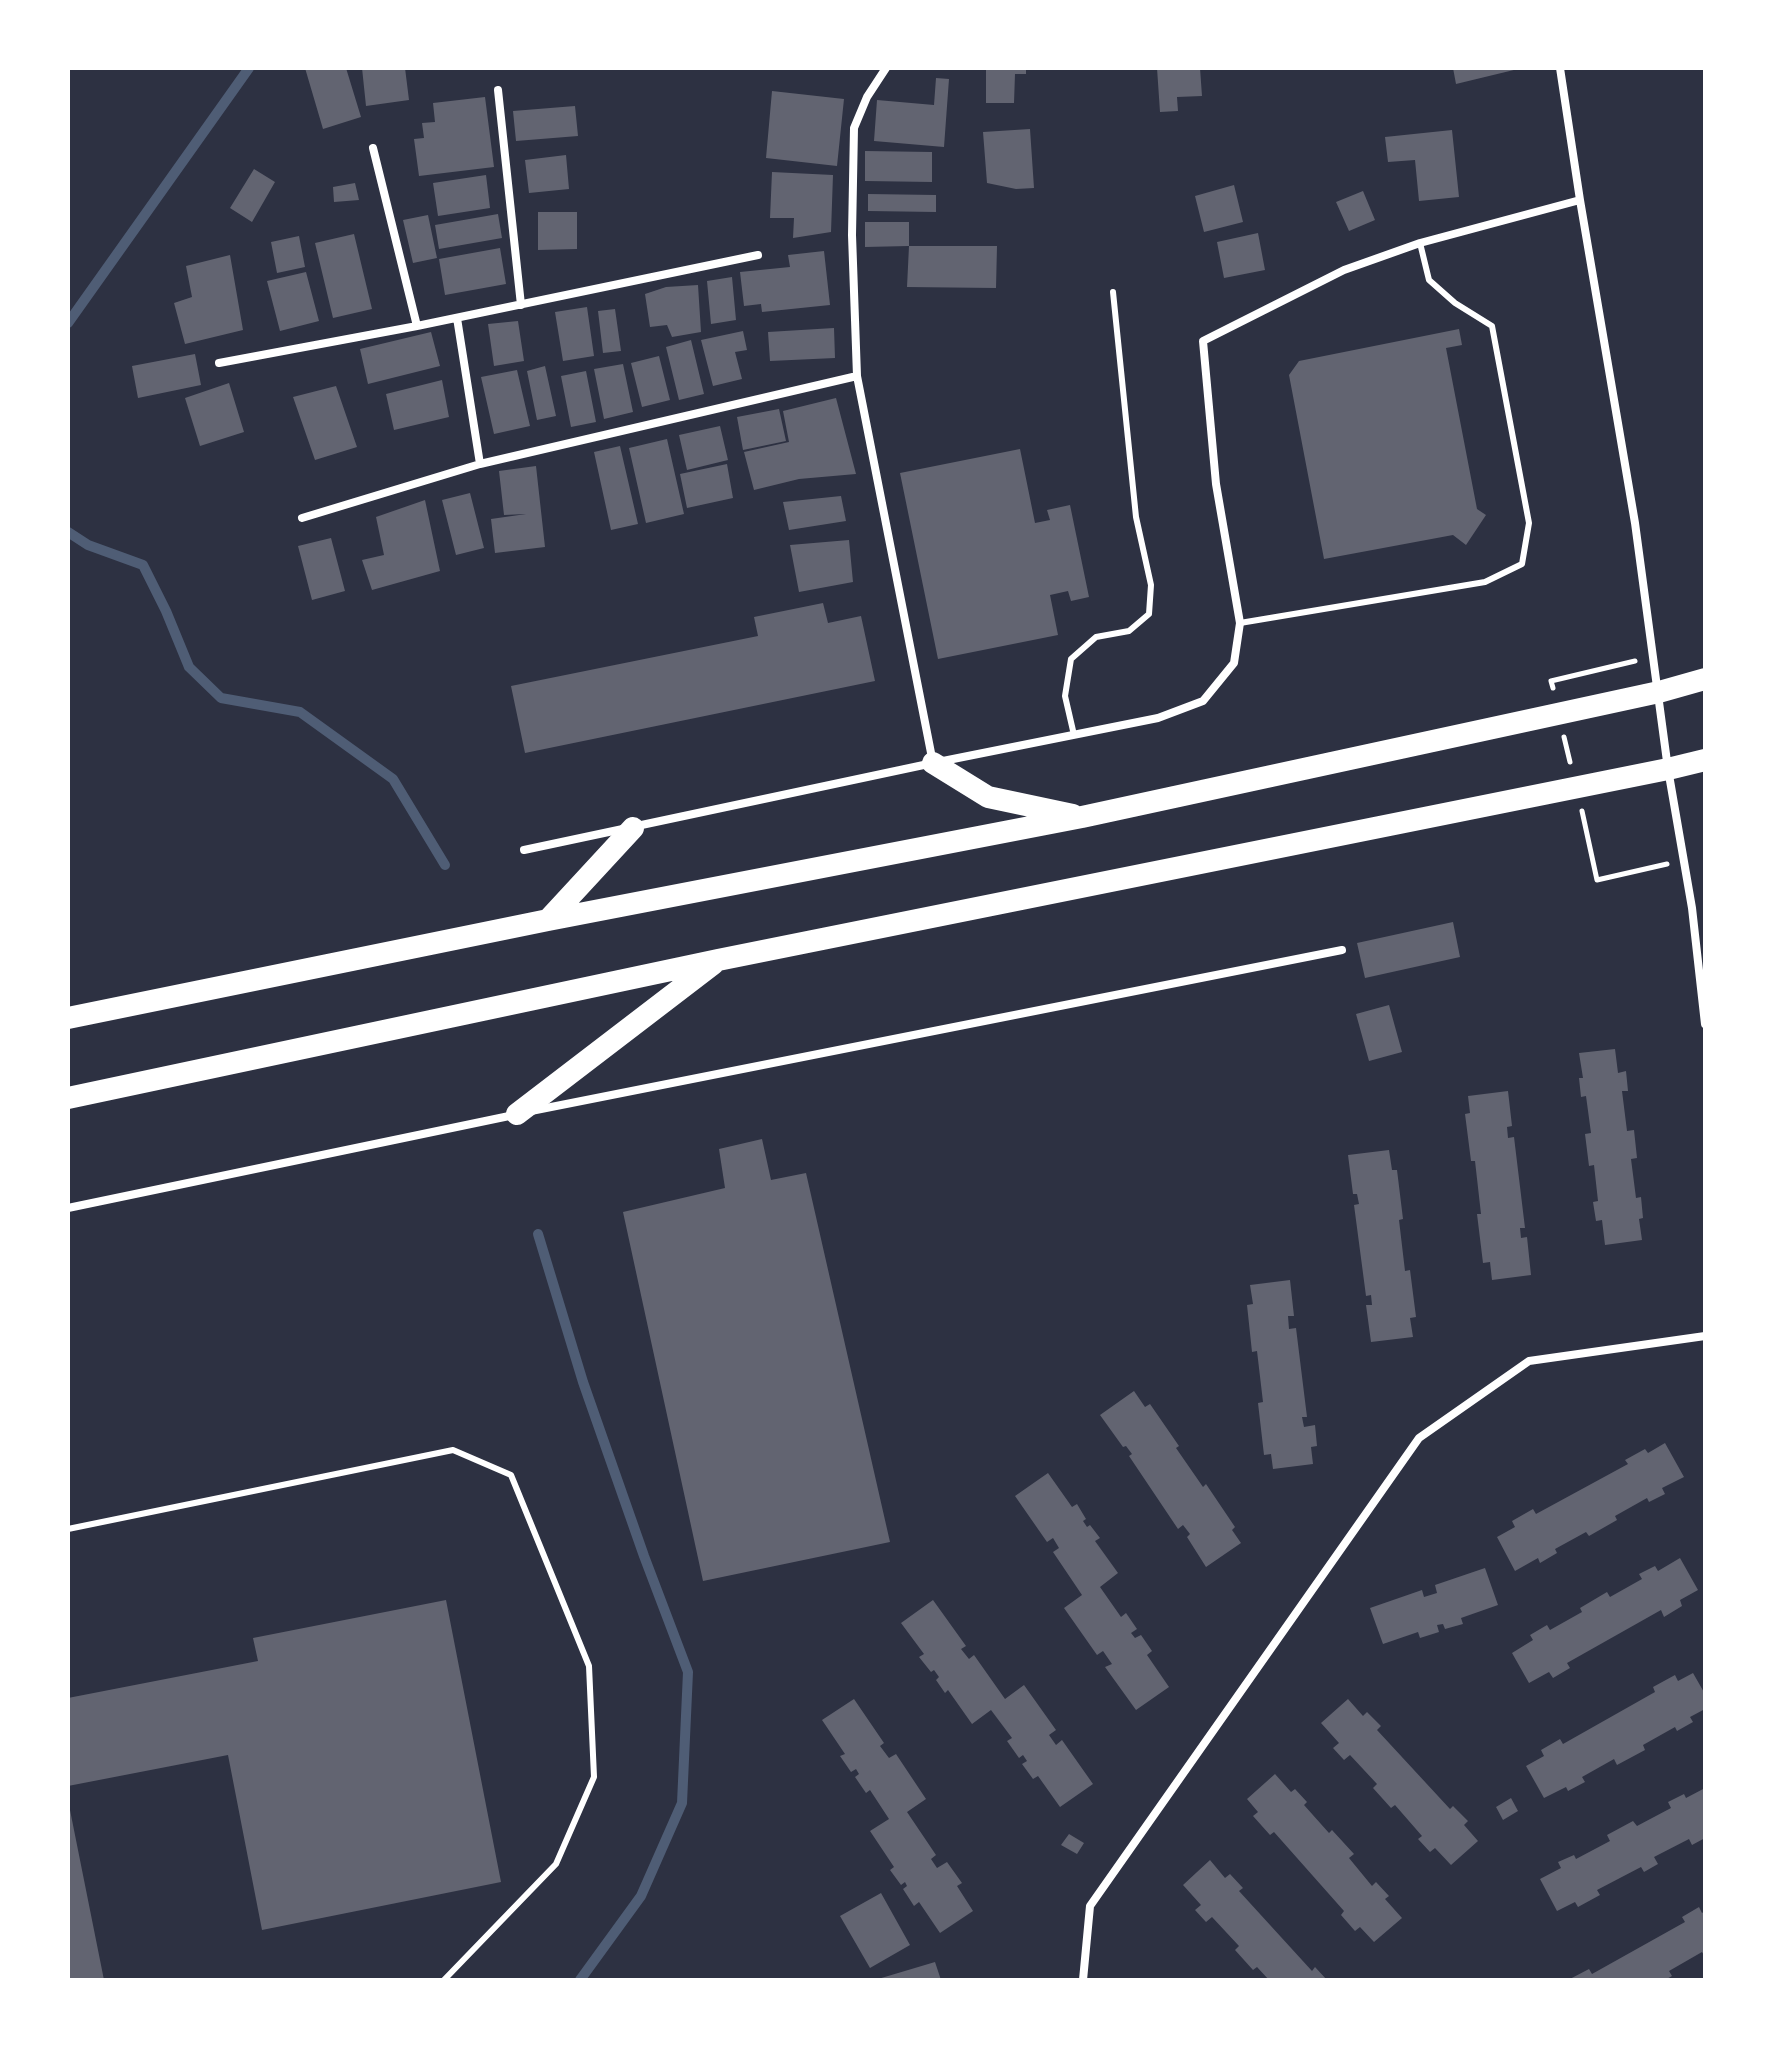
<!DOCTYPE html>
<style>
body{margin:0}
#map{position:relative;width:1773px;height:2048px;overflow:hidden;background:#2d3142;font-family:"Zilla Slab",serif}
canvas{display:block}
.frame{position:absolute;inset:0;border:70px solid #fff;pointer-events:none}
</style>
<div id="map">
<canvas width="1773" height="2048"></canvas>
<div class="frame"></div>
</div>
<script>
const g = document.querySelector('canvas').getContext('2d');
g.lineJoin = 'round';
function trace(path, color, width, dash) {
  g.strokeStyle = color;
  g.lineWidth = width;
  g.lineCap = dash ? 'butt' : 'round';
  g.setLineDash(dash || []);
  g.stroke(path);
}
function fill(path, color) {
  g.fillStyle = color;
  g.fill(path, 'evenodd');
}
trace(new Path2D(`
 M68,323L249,68
 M68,532L88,545L143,565L166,611L189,667L221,698L300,712L393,779L445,865
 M538,1234L583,1382L644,1556L688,1672L682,1803L641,1896L580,1980`), '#4f5d75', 10);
fill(new Path2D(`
 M305,68H346L361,117L323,129Z
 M362,68H405L409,100L366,106Z
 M986,68H1026V74H1015L1014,103H986Z
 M1157,68H1200L1202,96L1177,97L1178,111L1160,112Z
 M1453,68H1518V69L1456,84Z
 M936,78L949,79L944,147L874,141L877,100L934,105Z
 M772,91L844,99L837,166L766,158Z
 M485,97L494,167L419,176L414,139L424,138L422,123L435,122L433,103Z
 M575,106L578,136L516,141L513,111Z
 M1030,129L1034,188L1016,189L987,183L983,132Z
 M1452,130L1459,197L1419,201L1415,160L1388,162L1385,137Z
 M865,151L932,152V182L865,181Z
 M566,155L569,189L529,193L525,160Z
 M254,169L275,182L252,222L230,208Z
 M772,172L833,175L831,232L793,238L794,218H770Z
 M486,175L490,208L438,216L433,183Z
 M355,183L359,200L334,202L333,187Z
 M1234,185L1243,222L1204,232L1195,196Z
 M1363,191L1375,220L1349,231L1336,202Z
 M868,194L936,195V212L868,211Z
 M538,212H577V249L538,250Z
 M498,214L502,238L439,249L435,225Z
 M428,215L437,258L413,263L403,220Z
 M865,222H909V246L865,247Z
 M1258,233L1265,270L1224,278L1217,242Z
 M354,234L372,309L333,318L315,243Z
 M299,236L305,267L277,273L271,242Z
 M909,246H997L996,288L907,287Z
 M500,248L506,284L445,295L439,259Z
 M824,251L830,305L762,312L761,304L744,306L740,272L790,267L788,255Z
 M230,255L243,330L185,344L174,303L192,297L186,266Z
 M306,272L319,321L280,331L267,281Z
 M732,277L736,320L711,324L707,281Z
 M698,285L701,332L672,337L667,325L650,327L645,294L666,287Z
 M587,307L594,356L563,361L555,312Z
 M615,309L621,351L603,353L598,311Z
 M518,321L524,361L494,366L488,324Z
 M834,328L835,358L770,361L768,332Z
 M1459,329L1462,345L1446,348L1477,509L1486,515L1466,545L1453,535L1324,559L1289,375L1299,361Z
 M743,331L747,350L735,352L742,379L713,386L701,340Z
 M431,332L440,366L368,384L360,349Z
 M691,340L704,394L679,400L666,347Z
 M195,354L201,385L138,398L132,366Z
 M659,356L670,400L642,407L631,363Z
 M623,364L633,412L604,419L594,369Z
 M545,366L556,416L537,420L527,371Z
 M517,370L530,426L494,434L481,377Z
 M586,371L596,422L571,427L561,376Z
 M442,380L449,417L394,430L386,394Z
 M229,383L244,432L200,446L185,398Z
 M336,386L357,447L315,460L293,397Z
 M836,398L856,474L799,479L754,490L744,452L789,442L783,411Z
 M779,409L786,441L743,450L737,417Z
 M720,426L728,460L687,470L679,435Z
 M667,439L684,514L646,523L629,448Z
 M620,446L638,524L611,530L594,452Z
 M1020,449L1035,523L1050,520L1047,510L1070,505L1089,597L1071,601L1068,591L1050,595L1058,635L938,659L900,473Z
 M727,464L733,498L687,508L680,474Z
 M536,466L545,547L495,553L491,519L526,514L504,515L499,471Z
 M470,493L484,548L456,555L442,500Z
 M841,496L846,521L789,530L783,502Z
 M425,500L440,571L372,590L362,560L384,555L376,517Z
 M331,538L345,591L312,600L298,546Z
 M849,540L853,582L799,592L790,545Z
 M823,603L828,623L861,616L875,681L525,753L511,686L758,636L754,617Z
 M1453,922L1460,957L1365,978L1357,943Z
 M1389,1005L1402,1052L1369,1061L1356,1014Z
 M1615,1049L1618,1073L1626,1071L1628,1091H1622L1627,1131L1634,1130L1637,1158L1631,1159L1636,1198L1641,1197L1643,1218L1639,1219L1642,1240L1605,1245L1602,1220L1596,1221L1593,1202L1598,1201L1594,1165L1589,1166L1585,1134L1591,1133L1586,1096L1581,1097L1579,1078H1583L1579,1053Z
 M1508,1091L1512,1126L1507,1127L1508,1138L1514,1137L1525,1228H1520L1521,1238L1527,1237L1531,1275L1492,1280L1490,1262L1483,1263L1477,1214H1481L1475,1161H1471L1465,1114L1470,1113L1468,1096Z
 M762,1139L771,1180L806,1173L890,1542L703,1581L623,1212L725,1188L719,1149Z
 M1389,1150L1392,1170H1397L1403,1219L1399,1220L1405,1271L1410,1270L1416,1317L1410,1318L1413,1337L1371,1342L1366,1305H1372L1371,1295L1366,1296L1354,1205L1359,1204L1357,1194H1353L1348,1155Z
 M1290,1280L1294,1316H1288L1289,1329L1296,1328L1307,1417H1302L1304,1427L1315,1425L1317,1446L1311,1447L1313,1464L1273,1469L1271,1454L1264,1455L1258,1403L1263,1402L1257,1351L1252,1352L1247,1305L1253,1304L1250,1285Z
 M1134,1391L1145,1407L1150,1404L1179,1446L1176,1448L1203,1487L1206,1484L1235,1527L1232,1530L1241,1543L1206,1567L1187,1537L1190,1534L1183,1525L1178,1529L1129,1456L1132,1454L1126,1446L1123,1447L1100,1415Z
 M1665,1443L1684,1477L1662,1488L1665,1494L1649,1502L1647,1498L1615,1516L1617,1520L1589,1536L1586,1532L1555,1549L1557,1553L1540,1563L1538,1558L1515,1571L1497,1537L1515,1527L1512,1521L1533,1509L1536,1514L1628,1464L1625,1460L1645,1449L1648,1453Z
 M1048,1473L1072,1507L1077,1504L1086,1519L1083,1521L1087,1527L1090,1525L1100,1538L1095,1541L1118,1573L1100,1587L1121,1617L1126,1613L1137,1629L1131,1633L1135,1638L1141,1635L1152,1651L1147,1655L1169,1687L1136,1710L1105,1667L1112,1664L1103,1651L1097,1655L1064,1608L1082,1595L1053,1552L1059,1548L1053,1538L1047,1542L1015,1496Z
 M1680,1558L1698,1590L1680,1600L1682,1606L1664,1617L1661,1610L1567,1663L1570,1668L1553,1678L1549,1672L1529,1683L1512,1653L1533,1640L1530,1635L1547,1625L1550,1630L1582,1612L1580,1608L1607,1592L1610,1597L1642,1579L1639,1574L1655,1566L1658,1571Z
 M1485,1568L1498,1605L1461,1618L1463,1624L1445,1629L1443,1624L1437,1625L1439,1632L1420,1638L1418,1632L1383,1644L1370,1608L1422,1590L1424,1597L1437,1593L1435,1585Z
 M446,1600L501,1882L262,1930L228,1755L68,1786V1698L258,1661L253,1638Z
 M933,1600L966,1646L961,1649L969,1659L974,1655L1005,1699L1024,1685L1056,1730L1049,1735L1056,1745L1062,1740L1093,1784L1060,1807L1038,1776L1033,1779L1022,1764L1027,1761L1023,1755L1019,1758L1007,1741L1012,1738L991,1710L972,1724L948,1690L945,1693L936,1680L939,1677L934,1670L931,1672L919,1657L924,1654L901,1623Z
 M1693,1673L1705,1694V1709L1690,1717L1693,1722L1677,1731L1675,1727L1643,1745L1645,1750L1617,1765L1614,1759L1582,1777L1585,1782L1568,1791L1566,1787L1544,1798L1526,1766L1544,1756L1541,1750L1560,1739L1563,1744L1655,1692L1653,1687L1675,1675L1678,1681Z
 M854,1699L884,1743L880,1746L889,1758L896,1754L926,1799L907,1812L936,1855L931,1859L937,1868L947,1862L962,1883L957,1886L973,1911L940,1933L919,1902L914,1906L903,1889L907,1886L905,1882L901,1885L890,1870L894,1867L870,1831L889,1819L870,1790L866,1793L855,1777L859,1774L856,1769L851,1772L840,1756L845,1754L822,1720Z
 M1348,1699L1363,1716L1367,1712L1381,1726L1377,1730L1450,1809L1453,1806L1468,1821L1464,1825L1478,1841L1451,1865L1435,1848L1430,1852L1418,1839L1422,1836L1395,1805L1391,1808L1373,1788L1377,1784L1350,1755L1344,1760L1333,1748L1339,1743L1321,1723Z
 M1275,1774L1291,1792L1295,1789L1307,1802L1304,1805L1329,1833L1332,1830L1354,1854L1349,1858L1372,1886L1376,1882L1389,1896L1385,1899L1402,1918L1374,1942L1360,1927L1355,1931L1341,1915L1344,1911L1274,1832L1270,1835L1253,1816L1258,1812L1247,1799Z
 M1705,1788V1838L1692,1845L1689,1839L1654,1857L1658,1864L1644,1872L1641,1867L1597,1890L1600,1895L1578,1907L1575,1902L1557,1911L1540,1879L1561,1868L1558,1862L1574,1855L1576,1859L1610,1841L1607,1835L1633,1821L1637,1826L1671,1808L1668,1802L1684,1794L1686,1798Z
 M1511,1798L1518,1811L1503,1820L1496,1807Z
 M68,1805H69L104,1980H68Z
 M1069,1834L1084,1843L1077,1854L1061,1845Z
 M1210,1860L1225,1878L1230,1874L1243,1888L1239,1891L1312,1971L1315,1967L1327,1980H1269L1257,1967L1253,1970L1235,1950L1239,1946L1212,1917L1206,1922L1195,1910L1201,1905L1183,1885Z
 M881,1893L910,1945L870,1968L840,1916Z
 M1699,1907L1702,1913L1705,1911V1957L1702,1952L1669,1971L1672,1976L1665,1980H1568L1589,1969L1592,1974L1685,1922L1682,1917Z
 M935,1962L941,1980H878V1979Z`), '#626471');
trace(new Path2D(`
 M1553,688L1551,681L1635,661
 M1564,737L1570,762
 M1582,811L1597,880L1667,864`), '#fff', 5);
trace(new Path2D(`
 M1240,623L1485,582L1522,564L1529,523L1492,326L1455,303L1429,280L1420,243
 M1074,735L1065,696L1071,659L1096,637L1129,631L1149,614L1151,585L1136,517L1113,292
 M68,1529L453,1450L511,1475L589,1666L594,1777L556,1864L444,1980`), '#fff', 6);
trace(new Path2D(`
 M886,68L867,97L854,128L852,235L857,376L933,763
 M1560,68L1580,200L1635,523L1668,769L1692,908L1705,1024
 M498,90L521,305
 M373,148L417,326
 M457,318L480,464
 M219,363L417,326L758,255
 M302,518L480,464L857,376
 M524,850L933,763L1158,718L1203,701L1234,663L1240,623L1216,484L1203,341L1344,270L1420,243L1580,200
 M531,1111L1342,950
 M68,1208L514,1115
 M1083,1980L1090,1906L1419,1438L1529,1361L1705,1336`), '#fff', 8);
trace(new Path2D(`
 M933,763L988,797L1073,815
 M548,920L633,828
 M68,1018L548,920L1082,817L1659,692L1705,679
 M68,1098L718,960L1668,769L1705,760
 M517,1114L713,964`), '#fff', 22);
</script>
